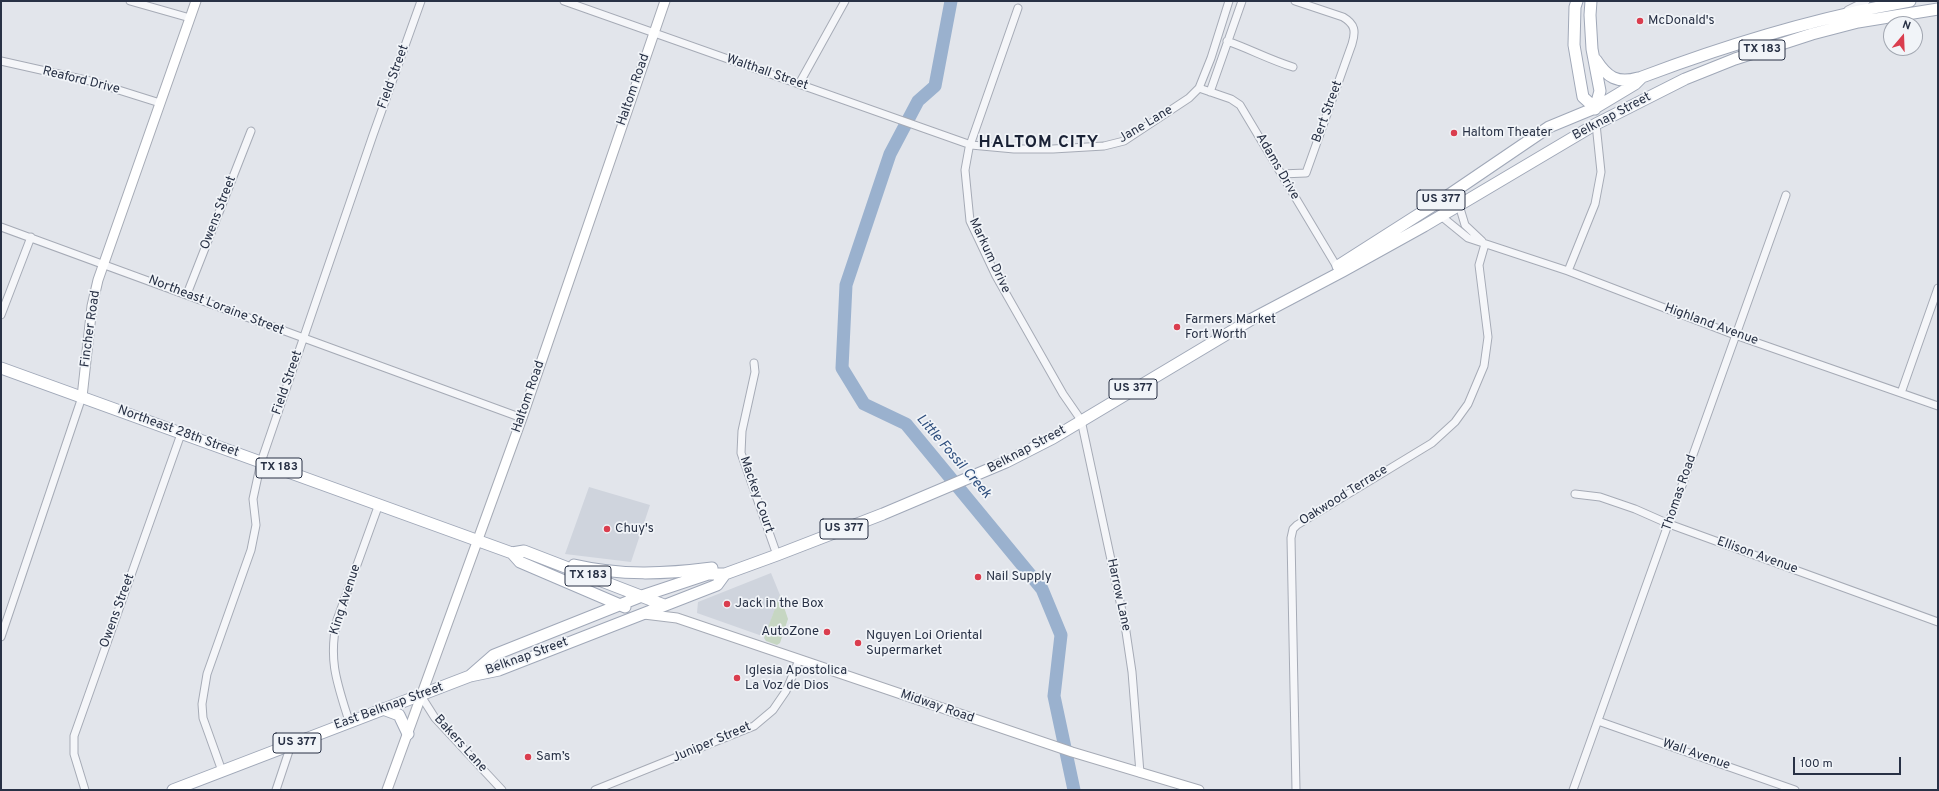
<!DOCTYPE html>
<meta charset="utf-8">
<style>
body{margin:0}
#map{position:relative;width:1939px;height:791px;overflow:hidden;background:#e2e5eb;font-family:Overpass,sans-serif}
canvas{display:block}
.frame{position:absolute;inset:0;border:2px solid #283145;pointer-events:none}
.north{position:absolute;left:1883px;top:16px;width:40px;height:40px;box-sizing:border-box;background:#f1f4f8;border:1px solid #a1a6b0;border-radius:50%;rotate:19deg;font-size:11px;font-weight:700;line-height:16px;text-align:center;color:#283145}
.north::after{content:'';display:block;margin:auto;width:14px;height:18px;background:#da3d4e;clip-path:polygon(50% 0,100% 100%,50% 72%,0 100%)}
.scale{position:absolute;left:1793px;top:757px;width:108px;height:18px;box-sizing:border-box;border:2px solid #283145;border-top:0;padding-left:5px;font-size:12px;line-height:14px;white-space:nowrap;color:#283145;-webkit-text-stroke:3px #f1f4f8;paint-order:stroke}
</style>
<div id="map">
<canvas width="1939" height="791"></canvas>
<div class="frame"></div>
<div class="north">N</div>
<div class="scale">100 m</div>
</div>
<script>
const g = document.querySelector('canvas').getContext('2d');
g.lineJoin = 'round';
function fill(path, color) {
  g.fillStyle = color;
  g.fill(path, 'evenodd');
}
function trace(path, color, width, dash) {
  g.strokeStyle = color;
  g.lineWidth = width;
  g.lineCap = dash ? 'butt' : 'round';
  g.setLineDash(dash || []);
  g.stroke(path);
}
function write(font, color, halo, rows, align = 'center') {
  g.font = font + ' Overpass,sans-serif';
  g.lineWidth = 3.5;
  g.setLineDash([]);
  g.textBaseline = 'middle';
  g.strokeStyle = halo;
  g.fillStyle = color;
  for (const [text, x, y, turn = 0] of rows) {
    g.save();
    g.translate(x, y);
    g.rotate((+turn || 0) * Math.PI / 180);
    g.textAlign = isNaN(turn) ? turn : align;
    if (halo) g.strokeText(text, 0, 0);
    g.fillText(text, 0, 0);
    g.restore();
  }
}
fill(new Path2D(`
 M589,487L650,505L631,562L565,554Z
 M771,573L780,595L765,637L697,613L698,602Z`), '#cfd4dd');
fill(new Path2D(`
 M780,595L788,619L780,643L777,645L766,641L764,638Z`), '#c6d6c2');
trace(new Path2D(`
 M951,1L935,86L918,101L890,154L846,285L842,368L864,404L906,424L1042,589L1061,635L1054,696L1074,790`), '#9ab1ce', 13);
const street = new Path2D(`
 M130,1L190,18
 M564,1L971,145L1014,149H1053L1104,146L1124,141L1189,98L1199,88L1211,58L1229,1
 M1018,8L969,148L965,170L970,221L996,276L1063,394L1081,420L1125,625L1132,672L1140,773
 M1848,10L1866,1
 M1227,41C1250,49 1270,60 1293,67
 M1,61L90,81L160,103
 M799,84L845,1
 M1199,88L1231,99L1240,105L1337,267
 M1210,92L1242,1
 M1281,174L1306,173L1352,44C1356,31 1355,24 1343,17L1295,1
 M1459,205L1465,225L1482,241
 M1441,216L1468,238L1568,271L1735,335L1938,406
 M1,227L522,418
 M1568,271L1595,204L1601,172L1596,124
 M187,294L251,131
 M1,315L31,237
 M754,363L755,372L742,431L741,453L777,555
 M1901,393L1938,288
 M1575,494L1600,497L1635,509L1669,524L1938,622
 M1,637L82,397
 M421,696L435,718L502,790
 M349,721C337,683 328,660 337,620L379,504
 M1598,721L1795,790
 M222,771L203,718L202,704L207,674L251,550L256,525L253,499L261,462L373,135L421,1
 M85,790L74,754V736L181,434
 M276,790L291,745
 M595,790L754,726L773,710L786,691L799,660
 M1296,790L1291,538L1293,529L1297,525L1432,443L1455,422L1468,404L1484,366L1488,337L1479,265L1485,244
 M1573,790L1786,195`);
const secondary = new Path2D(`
 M82,397L92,306L98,280L196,1
 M644,614L677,618L1072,752L1199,790
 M387,790L522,418L665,1`);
const primary = new Path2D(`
 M1577,1L1575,7L1574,45L1580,80L1583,97L1595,108
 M1591,1L1590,15L1592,49L1600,91L1595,109
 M1596,60C1607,77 1617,84 1638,78
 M1338,266L1443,199L1549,127L1595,108L1635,84L1642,77C1729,44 1819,17 1910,1
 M1,368L512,553L524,551L664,605
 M512,553L520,562L625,607
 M574,565C621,576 665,574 712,568
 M470,676L494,655L642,596L708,574H725L777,555L883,514L1006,462L1053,438L1252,319L1343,271L1424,226L1596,124L1685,79L1735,59L1812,34L1858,22L1938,9
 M383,709L399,715L408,734
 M173,790L470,676L499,670L717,585L725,574`);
trace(street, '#a6abb6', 9);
trace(secondary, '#a6abb6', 11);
trace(primary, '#a0a8b8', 13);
trace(street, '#f5f6f9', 7);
trace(secondary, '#fff', 9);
trace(primary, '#fff', 11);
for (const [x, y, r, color] of [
 [1640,21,4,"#da3d4e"],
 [1454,133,4,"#da3d4e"],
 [1177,327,4,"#da3d4e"],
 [607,529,4,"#da3d4e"],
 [978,577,4,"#da3d4e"],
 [727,604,4,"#da3d4e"],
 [827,632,4,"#da3d4e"],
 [858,643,4,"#da3d4e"],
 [737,678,4,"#da3d4e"],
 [528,757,4,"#da3d4e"]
]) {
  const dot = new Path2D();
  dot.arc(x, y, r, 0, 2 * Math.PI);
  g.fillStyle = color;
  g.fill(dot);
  trace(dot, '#f1f4f8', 1.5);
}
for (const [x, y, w] of [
 [1762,50,46],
 [1441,200,48],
 [1133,389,48],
 [279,468,46],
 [844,529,48],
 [588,576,46],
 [297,743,48]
]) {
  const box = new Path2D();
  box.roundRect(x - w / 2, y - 10, w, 20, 3);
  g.fillStyle = '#f1f4f8';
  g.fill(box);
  trace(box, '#283145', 1);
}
write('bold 12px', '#283145', null, [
 ["TX 183",1762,50],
 ["US 377",1441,200],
 ["US 377",1133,389],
 ["TX 183",279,468],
 ["US 377",844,529],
 ["TX 183",588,576],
 ["US 377",297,743]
]);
write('13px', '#283145', '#f1f4f8', [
 ["McDonald's",1648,21],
 ["Haltom Theater",1462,133],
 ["Farmers Market",1185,320],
 ["Fort Worth",1185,335],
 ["Chuy's",615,529],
 ["Nail Supply",986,577],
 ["Jack in the Box",735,604],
 ["AutoZone",819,632,"right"],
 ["Nguyen Loi Oriental",866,636],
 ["Supermarket",866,651],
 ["Iglesia Apostolica",745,671],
 ["La Voz de Dios",745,686],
 ["Sam’s",536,757]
], 'left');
write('13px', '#283145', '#f1f4f8', [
 ["Walthall Street",767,73,19],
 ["Field Street",394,77,-70],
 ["Reaford Drive",81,81,14],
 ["Haltom Road",634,90,-71],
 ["Bert Street",1328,112,-70],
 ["Belknap Street",1612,117,-28],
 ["Jane Lane",1146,125,-31],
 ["Adams Drive",1277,167,60],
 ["Owens Street",219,213,-69],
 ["Markum Drive",989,256,65],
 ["Northeast Loraine Street",216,306,21],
 ["Highland Avenue",1711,325,20],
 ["Fincher Road",91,329,-82],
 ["Field Street",288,383,-71],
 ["Haltom Road",529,397,-71],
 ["Northeast 28th Street",178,432,20],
 ["Belknap Street",1027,450,-28],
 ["Thomas Road",1680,493,-71],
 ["Mackey Court",756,495,71],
 ["Oakwood Terrace",1344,496,-32],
 ["Ellison Avenue",1757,556,20],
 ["Harrow Lane",1118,595,78],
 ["King Avenue",346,600,-72],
 ["Owens Street",118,611,-70],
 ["Belknap Street",527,657,-20],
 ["East Belknap Street",389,707,-20],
 ["Midway Road",937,707,19],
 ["Juniper Street",712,743,-23],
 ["Bakers Lane",460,744,48],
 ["Wall Avenue",1696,755,19]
]);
write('italic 14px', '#2e4e7d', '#f1f4f8', [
 ["Little Fossil Creek",953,457,49]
]);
g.letterSpacing = '1px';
write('bold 17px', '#1a2236', '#f1f4f8', [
 ["HALTOM CITY",1039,144]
]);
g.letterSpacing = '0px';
</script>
